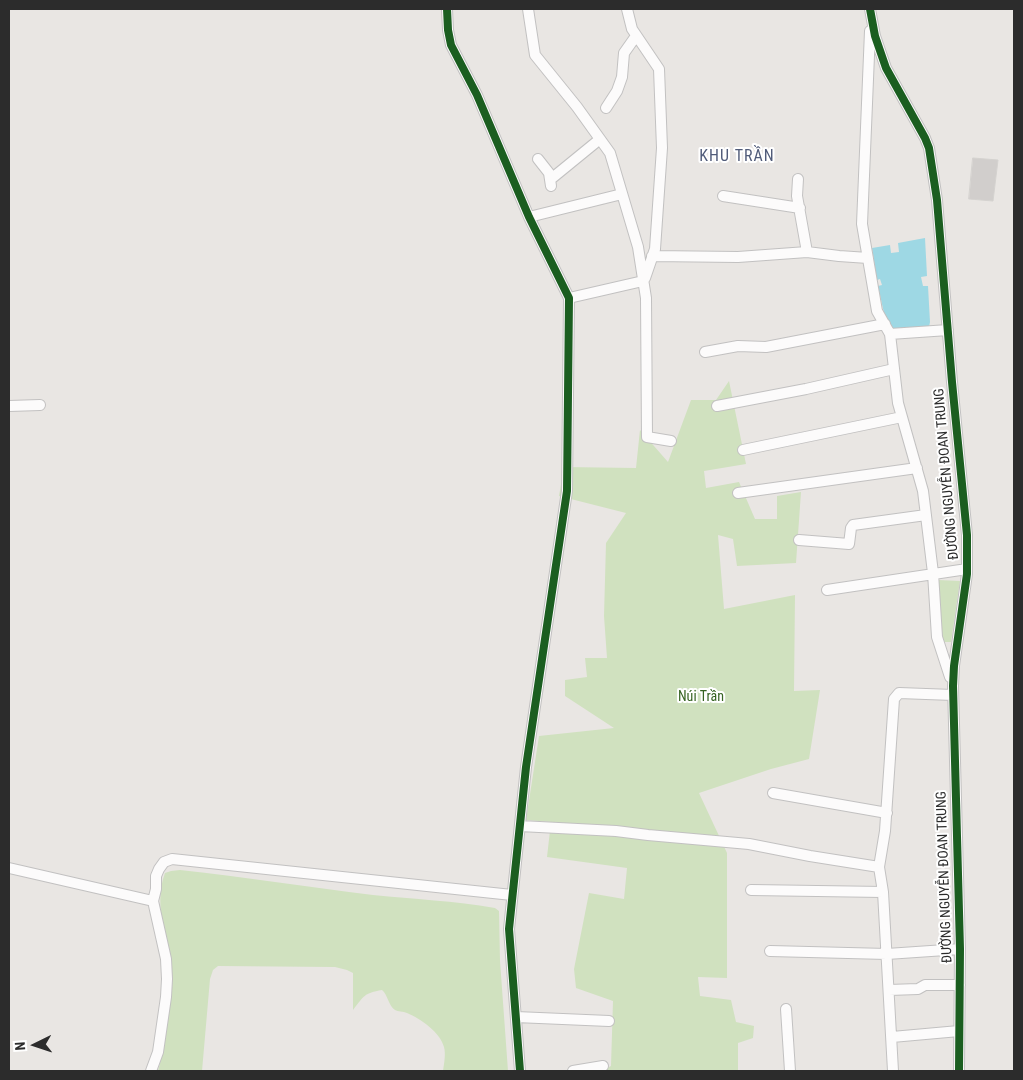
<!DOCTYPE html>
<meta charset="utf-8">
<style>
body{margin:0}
#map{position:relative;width:1023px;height:1080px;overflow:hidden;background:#e9e6e3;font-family:"Roboto Condensed",sans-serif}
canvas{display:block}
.frame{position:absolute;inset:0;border:10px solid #2c2c2c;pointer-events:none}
.north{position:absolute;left:10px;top:1020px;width:50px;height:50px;-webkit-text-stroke:4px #fff;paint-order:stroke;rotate:266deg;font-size:14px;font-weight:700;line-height:20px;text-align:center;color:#2c2c2c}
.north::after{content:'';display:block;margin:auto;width:18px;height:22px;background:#2c2c2c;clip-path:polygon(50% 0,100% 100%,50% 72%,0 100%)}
</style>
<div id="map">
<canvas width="1023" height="1080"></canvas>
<div class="frame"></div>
<div class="north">N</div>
</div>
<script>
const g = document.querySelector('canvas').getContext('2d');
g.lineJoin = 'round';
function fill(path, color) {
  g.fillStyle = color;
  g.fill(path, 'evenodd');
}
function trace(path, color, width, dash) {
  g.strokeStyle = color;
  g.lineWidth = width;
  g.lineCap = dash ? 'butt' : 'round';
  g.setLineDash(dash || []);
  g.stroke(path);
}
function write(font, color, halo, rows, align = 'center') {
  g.font = font + ' "Roboto Condensed",sans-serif';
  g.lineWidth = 4;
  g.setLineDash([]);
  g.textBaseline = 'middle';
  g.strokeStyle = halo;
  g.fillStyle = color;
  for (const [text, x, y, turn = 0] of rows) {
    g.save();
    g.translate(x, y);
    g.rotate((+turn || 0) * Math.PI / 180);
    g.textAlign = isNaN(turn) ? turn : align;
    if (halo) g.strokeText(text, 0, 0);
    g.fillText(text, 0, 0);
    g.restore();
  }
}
fill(new Path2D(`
 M729,381L746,464L704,471L706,488L739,482L755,519H777V496L801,492L796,563L737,566L733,539L718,535L724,609L795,595L794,691L820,690L809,759L771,769L699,793L727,853V978L698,977L700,996L731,1000L736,1022L754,1026L753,1038L738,1043V1071H601L611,1066L613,1001L576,988L574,969L589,893L624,899L627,868L547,857L551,822L526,820L539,736L614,728L565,696V680L587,677L585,658H607L604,616L606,543L626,513L559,496L564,467L636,468L640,430L668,462L691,400H716Z
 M938,580L960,581L951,642H942Z
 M180,870C245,877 309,887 373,895C414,899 454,901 495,908L499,911L500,961L508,1071H443C444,1064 446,1054 444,1047C440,1032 421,1019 407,1013C403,1011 398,1012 395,1010C388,1005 388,995 382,990C364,993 364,996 353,1010V973L347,970L335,967L218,966L213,970L210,979L202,1071H158C164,1050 167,1028 169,1007C170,998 173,989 172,980C170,945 152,907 165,873L171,871Z`), '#d0e1bf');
fill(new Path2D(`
 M925,238L927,276L921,277L923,286H928L930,322L929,327L891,329L884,313L878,286L882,285L880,279L877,280L872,248L890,245L891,253L899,252L898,243Z`), '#9ed8e4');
const building = new Path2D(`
 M973,158L998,160L993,201L969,199Z`);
fill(building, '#d1cecc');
trace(building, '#d4d2cf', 1);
const minor = new Path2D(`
 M447,9L448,30L451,45L477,95L529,217L569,298L567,491L526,767L509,929L520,1071
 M528,9L535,55L577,107L610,153L638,247L646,298L647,437L671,441
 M627,9L632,29L659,69L662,148L655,249L645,278
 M870,9L875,36L886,68L925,138L929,148L937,200L952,382L967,535V574L954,666L953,686L960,949L959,1071
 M870,31L862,224L877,311L890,334L898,403L923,491L933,573L937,637L950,677
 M606,108L617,91L622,77L624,53L636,36
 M538,159L549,173L551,186
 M551,179L600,139
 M798,179L797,196L807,252
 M723,196L800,208
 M529,217L622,194
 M652,256L738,257L807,252L839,256L868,258
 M569,298L643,281
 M890,334L948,330
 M705,352L738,346L766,347L885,324
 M9,406L40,405
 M717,406L806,389L894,369
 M743,450L902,417
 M738,493L917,468
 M799,540L849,544L851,528L853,525L926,515
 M827,590L967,569
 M773,793L887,813
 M520,826L616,831L648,835L749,844L810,856L879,867
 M9,868L153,901
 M751,890L883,892
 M770,951L887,954L960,949
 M889,990L918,989L925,985H960
 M786,1009L790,1071
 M516,1017L609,1021
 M892,1037L959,1031
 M151,1071L158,1052L166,997L167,979L166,959L153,901L156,889V876L159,869L164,862L172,859L512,895
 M573,1071L603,1066
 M893,1071L883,892L879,867L885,831L894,699L899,693L953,695`);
trace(minor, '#c2c1c1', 12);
trace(minor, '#fcfbfb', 10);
trace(new Path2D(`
 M447,9L448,30L451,45L477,95L529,217L569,298L567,491L526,767L509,929L520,1071
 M870,9L875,36L886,68L925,138L929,148L937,200L952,382L967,535V574L954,666L953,686L960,949L959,1071`), '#1b5e20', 8);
write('14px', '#2c2c2c', '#fff', [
 ["ĐƯỜNG NGUYỄN ĐOAN TRUNG",947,474,-95],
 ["ĐƯỜNG NGUYỄN ĐOAN TRUNG",945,877,-92]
]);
write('14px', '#366322', '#fff', [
 ["Núi Trần",701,697]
]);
g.letterSpacing = '1px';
write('16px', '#505b79', '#fff', [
 ["KHU TRẦN",737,157]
]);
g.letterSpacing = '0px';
</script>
